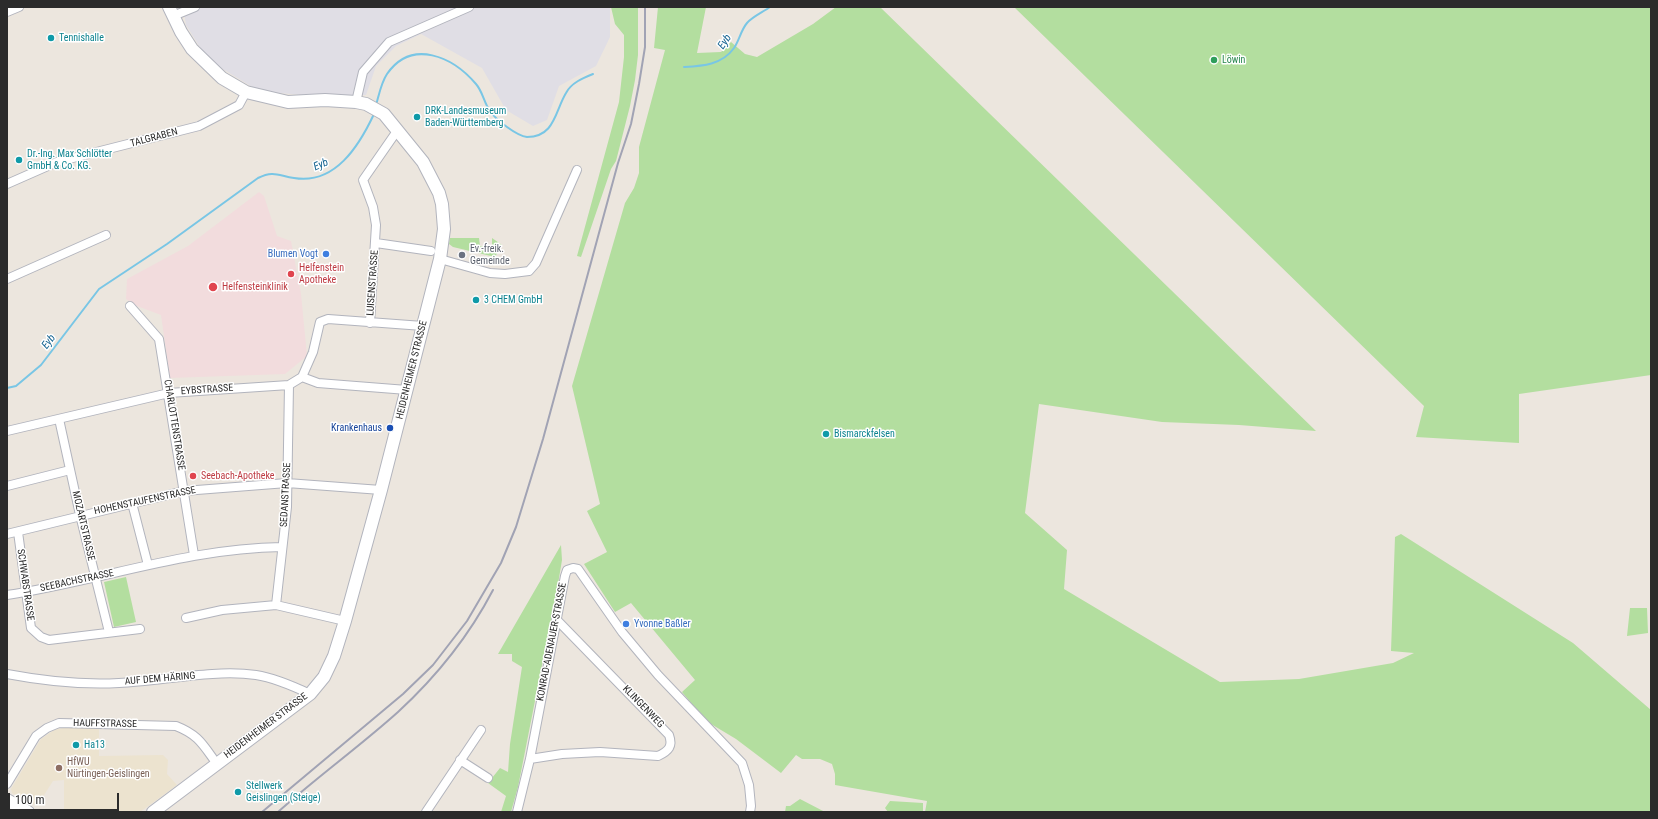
<!DOCTYPE html>
<meta charset="utf-8">
<style>
body{margin:0}
#map{position:relative;width:1658px;height:819px;overflow:hidden;background:#ece6de;font-family:"Roboto Condensed",sans-serif}
canvas{display:block}
.frame{position:absolute;inset:0;border:8px solid #2b2b2b;pointer-events:none}
.scale{position:absolute;left:8px;top:793px;width:111px;height:18px;box-sizing:border-box;border:2px solid #2b2b2b;border-top:0;padding-left:5px;font-size:12px;line-height:14px;white-space:nowrap;color:#2b2b2b;-webkit-text-stroke:3px #fff;paint-order:stroke}
</style>
<div id="map">
<canvas width="1658" height="819"></canvas>
<div class="frame"></div>
<div class="scale">100 m</div>
</div>
<script>
const g = document.querySelector('canvas').getContext('2d');
g.lineJoin = 'round';
function fill(path, color) {
  g.fillStyle = color;
  g.fill(path, 'evenodd');
}
function trace(path, color, width, dash) {
  g.strokeStyle = color;
  g.lineWidth = width;
  g.lineCap = dash ? 'butt' : 'round';
  g.setLineDash(dash || []);
  g.stroke(path);
}
function write(font, color, halo, rows, align = 'center') {
  g.font = font + ' "Roboto Condensed",sans-serif';
  g.lineWidth = 3;
  g.setLineDash([]);
  g.textBaseline = 'middle';
  g.strokeStyle = halo;
  g.fillStyle = color;
  for (const [text, x, y, turn = 0] of rows) {
    g.save();
    g.translate(x, y);
    g.rotate((+turn || 0) * Math.PI / 180);
    g.textAlign = isNaN(turn) ? turn : align;
    if (halo) g.strokeText(text, 0, 0);
    g.fillText(text, 0, 0);
    g.restore();
  }
}
fill(new Path2D(`
 M183,7H610V37L596,66L559,86L547,120L533,126L506,110L482,68L421,34L396,46L376,66L366,95L311,96L259,91L216,65L201,49L186,25Z`), '#e0dee5');
fill(new Path2D(`
 M63,728H99V756L163,755L168,760L167,774L177,785L140,812H64V780L53,781L37,806L12,793L11,789L41,739L54,730Z`), '#ece3cf');
fill(new Path2D(`
 M259,192L264,196L277,236L291,241L301,294L307,356L285,374L170,378L161,315L137,306L126,299L127,279L188,246Z`), '#f2dcdd');
fill(new Path2D(`
 M611,7H638V55L635,80L630,106L616,161L611,169L581,257L577,256L619,102L624,57V35L615,24Z
 M658,7H706L697,53L721,52L731,42L745,54L757,57L813,24L836,7H880L1316,431L1239,425L1162,422L1039,404L1025,513L1067,550L1064,589L1220,682L1299,679L1393,663L1414,653L1391,651L1395,537L1401,534L1573,643L1651,710V812H925L927,801L835,785V774L832,764L820,759H802L796,755L781,773L736,739L706,721L682,692L695,680L631,603L615,612L584,564L607,552L587,511L600,504L572,386L625,203L634,188L639,173V147L665,50L654,48Z
 M1014,7H1651V375L1519,394V443L1416,437L1424,406Z
 M450,238H479L480,246H492V238L502,245L495,257L453,247L449,244Z
 M561,545L562,560L558,584L518,787L511,812H501L506,796L488,783L500,768L508,772L510,744L522,667L512,661V654H498Z
 M126,577L136,622L114,627L104,582Z
 M1630,608H1647L1648,633L1627,636Z
 M800,799L825,812H785L786,806H790Z
 M890,801L923,803V812H888L885,808Z`), '#b3de9f');
trace(new Path2D(`
 M684,67C702,66 722,65 734,48C739,41 741,30 747,23C752,17 763,12 770,7
 M376,105C379,95 381,83 387,74C412,38 453,57 476,84C483,92 484,103 490,111C496,120 517,136 527,137C555,137 555,111 566,93C571,83 583,78 593,74
 M7,388L16,386L41,365L99,289L167,244L258,178C274,170 279,176 294,178C335,185 359,146 374,114`), '#79c6e5', 2);
const street = new Path2D(`
 M7,12L19,7
 M173,16L195,7
 M356,102L363,72L389,42L469,7
 M7,184L57,162L199,126L239,105L246,92
 M376,243L431,251
 M440,259L490,273L505,274L529,271L536,263L577,170
 M7,279L106,235
 M130,306L159,339L194,555
 M370,323L376,225L373,207L363,180L397,131
 M302,377L313,352L320,322L328,319L423,326
 M59,419L80,515L109,632
 M7,431L169,393L289,385L302,377L318,383L407,390
 M7,486L70,470
 M132,503L148,565
 M18,532L31,628L41,637L49,640L140,629
 M7,534L184,491L287,483L381,490
 M7,595C99,581 188,548 282,547
 M276,605L287,507L289,385
 M186,618L222,610L276,605L345,621
 M7,674C44,681 82,685 119,683C162,681 214,669 256,675C275,678 293,686 310,694
 M530,759L562,754L600,752L658,756C669,751 673,746 669,735L556,619
 M460,760L488,778
 M7,784L36,736L47,728L59,723L176,726C199,735 203,745 217,764
 M426,812L481,730
 M517,812L530,759L565,576L567,570L573,568L578,569L622,632L658,675L742,763L749,785L751,806L750,812`);
const secondary = new Path2D(`
 M7,800L28,812
 M153,812L310,694L324,677L334,656L345,621L381,490L440,259L444,229L442,204L439,193L423,162L384,114L366,104L356,102L325,100L288,102L246,92L222,78L192,49L181,32L169,7`);
trace(street, '#b2b4bd', 10);
trace(secondary, '#b2b4bd', 14);
trace(street, '#fff', 8);
trace(secondary, '#fff', 12);
trace(new Path2D(`
 M262,812L403,694L433,665L467,621L501,563L516,527L543,439L618,163L631,124L639,84L645,47V7
 M278,812C317,777 359,747 398,712C436,677 469,636 493,590`), '#a1a3b4', 2);
for (const [x, y, r, color] of [
 [51,38,4,"#0f9aa8"],
 [1214,60,4,"#2e9e5b"],
 [417,117,4,"#0f9aa8"],
 [19,160,4,"#0f9aa8"],
 [326,254,4,"#3f7fe0"],
 [462,255,4,"#6b7280"],
 [291,274,4,"#e0444e"],
 [213,287,5,"#e0444e"],
 [476,300,4,"#0f9aa8"],
 [390,428,4,"#1a4fb4"],
 [826,434,4,"#0f9aa8"],
 [193,476,4,"#e0444e"],
 [626,624,4,"#3f7fe0"],
 [76,745,4,"#0f9aa8"],
 [59,768,4,"#8d6e63"],
 [238,792,4,"#0f9aa8"]
]) {
  const dot = new Path2D();
  dot.arc(x, y, r, 0, 2 * Math.PI);
  g.fillStyle = color;
  g.fill(dot);
  trace(dot, '#fff', 1.5);
}
write('10px', '#0d838f', '#fff', [
 ["Tennishalle",59,38],
 ["DRK-Landesmuseum",425,111],
 ["Baden-Württemberg",425,123],
 ["Dr.-Ing. Max Schlötter",27,154],
 ["GmbH & Co. KG.",27,166],
 ["3 CHEM GmbH",484,300],
 ["Bismarckfelsen",834,434],
 ["Ha13",84,745],
 ["Stellwerk",246,786],
 ["Geislingen (Steige)",246,798]
], 'left');
write('10px', '#27864d', '#fff', [
 ["Löwin",1222,60]
], 'left');
write('10px', '#2b2b2b', '#fff', [
 ["TALGRABEN",154,138,-15],
 ["LUISENSTRASSE",373,283,-86],
 ["HEIDENHEIMER STRASSE",412,370,-76],
 ["EYBSTRASSE",207,390,-4],
 ["CHARLOTTENSTRASSE",174,425,81],
 ["SEDANSTRASSE",286,495,-87],
 ["HOHENSTAUFENSTRASSE",145,501,-12],
 ["MOZARTSTRASSE",83,526,77],
 ["SEEBACHSTRASSE",77,581,-12],
 ["SCHWABSTRASSE",25,585,82],
 ["KONRAD-ADENAUER-STRASSE",552,642,-79],
 ["AUF DEM HÄRING",160,679,-5],
 ["KLINGENWEG",643,707,46],
 ["HAUFFSTRASSE",105,724,1],
 ["HEIDENHEIMER STRASSE",266,726,-37]
]);
write('10px', '#5b616d', '#fff', [
 ["Ev.-freik.",470,249],
 ["Gemeinde",470,261]
], 'left');
write('10px', '#366cbe', '#fff', [
 ["Blumen Vogt",318,254],
 ["Yvonne Baßler",634,624,"left"]
], 'right');
write('10px', '#be3a42', '#fff', [
 ["Helfenstein",299,268],
 ["Apotheke",299,280],
 ["Helfensteinklinik",222,287],
 ["Seebach-Apotheke",201,476]
], 'left');
write('10px', '#164399', '#fff', [
 ["Krankenhaus",382,428]
], 'right');
write('10px', '#785e54', '#fff', [
 ["HfWU",67,762],
 ["Nürtingen-Geislingen",67,774]
], 'left');
write('italic 11px', '#186592', '#fff', [
 ["Eyb",725,42,-55],
 ["Eyb",321,165,-23],
 ["Eyb",49,342,-53]
]);
</script>
